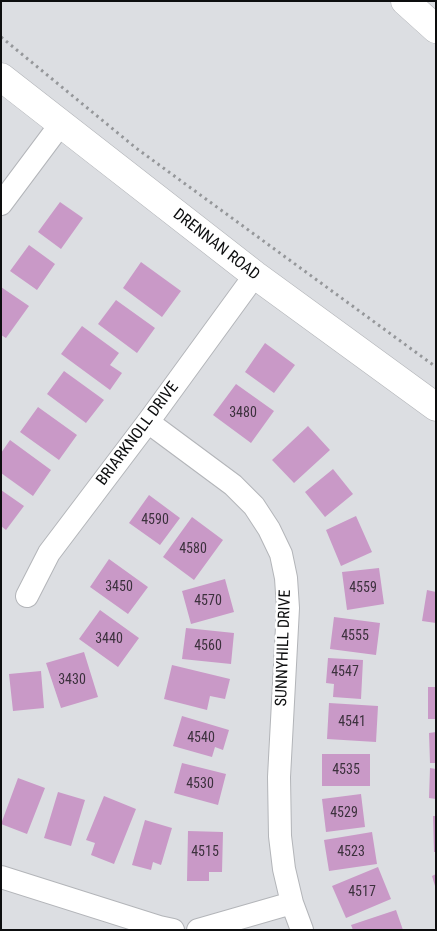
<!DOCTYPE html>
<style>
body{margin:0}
#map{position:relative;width:437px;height:931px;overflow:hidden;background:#dcdee2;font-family:"Roboto Condensed",sans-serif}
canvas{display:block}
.frame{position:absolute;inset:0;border:2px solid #0d0e0f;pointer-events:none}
</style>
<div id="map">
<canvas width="437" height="931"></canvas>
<div class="frame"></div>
</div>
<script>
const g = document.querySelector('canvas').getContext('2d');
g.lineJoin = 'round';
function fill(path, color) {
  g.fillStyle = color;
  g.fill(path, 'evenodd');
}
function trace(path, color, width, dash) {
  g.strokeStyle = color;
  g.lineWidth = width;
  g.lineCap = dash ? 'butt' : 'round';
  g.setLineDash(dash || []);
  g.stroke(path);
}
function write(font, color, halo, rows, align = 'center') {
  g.font = font + ' "Roboto Condensed",sans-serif';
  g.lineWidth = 5;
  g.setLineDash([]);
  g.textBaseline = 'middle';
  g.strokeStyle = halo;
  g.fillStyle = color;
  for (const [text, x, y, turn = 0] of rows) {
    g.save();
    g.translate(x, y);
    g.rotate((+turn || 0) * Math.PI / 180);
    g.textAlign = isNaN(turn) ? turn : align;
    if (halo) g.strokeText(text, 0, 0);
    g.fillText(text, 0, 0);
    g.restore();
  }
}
fill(new Path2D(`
 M60,202L83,218L61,249L38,232Z
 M29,245L55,264L37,290L10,271Z
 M141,262L181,291L162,317L123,288Z
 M1,287L29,306L6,338L1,335Z
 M116,300L155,328L137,353L98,324Z
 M82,326L119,353L110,365L122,373L110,390L61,354Z
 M265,343L295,365L274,393L245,372Z
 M64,371L104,400L86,423L47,394Z
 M236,384L274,411L251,443L213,415Z
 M38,407L77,435L59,460L20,432Z
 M308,426L330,450L294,483L272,460Z
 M10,440L51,470L33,496L1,473V453Z
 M333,469L353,494L325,517L305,492Z
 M1,490L24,506L6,530L1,526Z
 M149,495L180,518L160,545L129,523Z
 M356,516L372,552L341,566L326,530Z
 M192,517L223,540L194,580L163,557Z
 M109,559L148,587L128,614L90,587Z
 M379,568L384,604L347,610L342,572Z
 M225,579L234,612L191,624L182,591Z
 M427,590L436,592V623L422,621Z
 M100,610L139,638L118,667L79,639Z
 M334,617L380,623L376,655L330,649Z
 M186,628L234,633L231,664L182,659Z
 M84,652L98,697L61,708L46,663Z
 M328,658L363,660L361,699L333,697L334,684L326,683Z
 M172,665L230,679L225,699L210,696L207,710L164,699Z
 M41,671L44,708L13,711L9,674Z
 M428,687H436V719H428Z
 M329,703L378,706L376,742L327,739Z
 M182,716L229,730L223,750L215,747L212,757L173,746Z
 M436,732V763H430L429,733Z
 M322,754H370V786H322Z
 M182,763L226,774L218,805L174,793Z
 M430,768L436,769V799L429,798Z
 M18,778L45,788L27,834L1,824Z
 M58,792L85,800L71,846L44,838Z
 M361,794L365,827L326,832L322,799Z
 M104,796L136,809L114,864L91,855L95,843L86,840Z
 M433,816H436V852H434Z
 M145,820L172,828L161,865L153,862L151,870L132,865Z
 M188,831L223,832L222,872H209V881H187Z
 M372,832L377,864L329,871L324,840Z
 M378,867L391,899L346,918L332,886Z
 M436,874V886H435L432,876Z
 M396,910L403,930H353L351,925Z`), '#c999c7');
const minor = new Path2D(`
 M1,204L60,125
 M148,422L233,485L254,506L269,529L281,554L286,578L288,608L279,777L280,836L284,869L292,903L302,930
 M27,596L49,553L148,422L255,275
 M1,877L159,927L173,930
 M198,930L292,903`);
const tertiary = new Path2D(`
 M1,77L255,275L436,407`);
const motorway = new Path2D(`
 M405,1L436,29`);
trace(minor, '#b3b5b9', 24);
trace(tertiary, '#b3b5b9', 29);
trace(motorway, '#b3b5b9', 29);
trace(new Path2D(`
 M1,37L136,148L436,367`), '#95979a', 3, [2.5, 4]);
trace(minor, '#fff', 22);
trace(tertiary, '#fff', 28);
trace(motorway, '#fff', 28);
write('14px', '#3c313d', null, [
 ["3480",243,413],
 ["4590",155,520],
 ["4580",193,549],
 ["3450",119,587],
 ["4559",363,588],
 ["4570",208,601],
 ["4555",355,636],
 ["3440",109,639],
 ["4560",208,646],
 ["4547",345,672],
 ["3430",72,680],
 ["4541",352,722],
 ["4540",201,738],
 ["4535",346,770],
 ["4530",200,784],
 ["4529",344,813],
 ["4515",205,852],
 ["4523",351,852],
 ["4517",362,892]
]);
write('16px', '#0d0e0f', '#fff', [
 ["DRENNAN ROAD",216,245,38],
 ["BRIARKNOLL DRIVE",138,434,-53],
 ["SUNNYHILL DRIVE",284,648,-88]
]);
</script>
